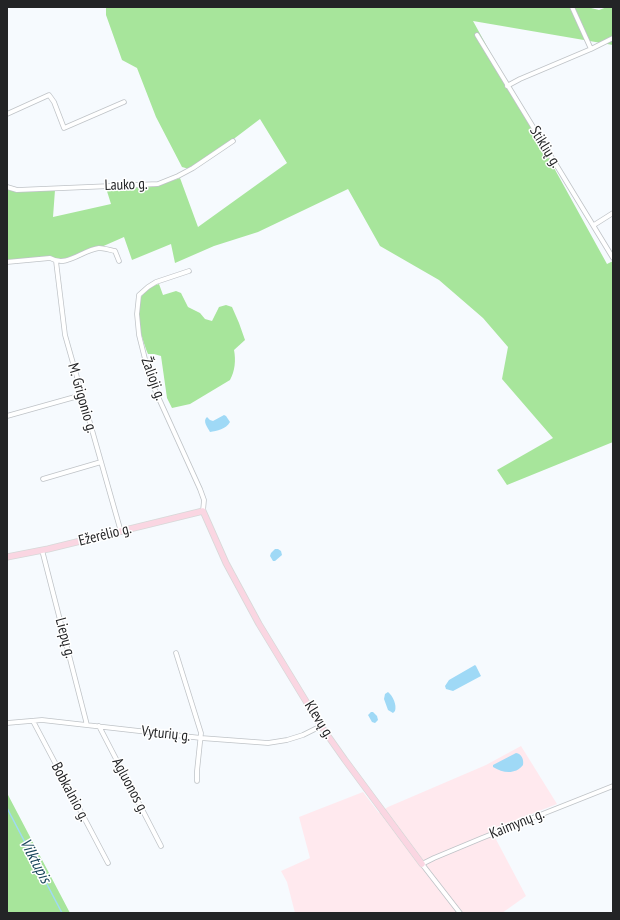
<!DOCTYPE html>
<meta charset="utf-8">
<style>
body{margin:0}
#map{position:relative;width:620px;height:920px;overflow:hidden;background:#f6fafe;font-family:"PT Sans Narrow",sans-serif}
canvas{display:block}
.frame{position:absolute;inset:0;border:8px solid #232426;pointer-events:none}
</style>
<div id="map">
<canvas width="620" height="920"></canvas>
<div class="frame"></div>
</div>
<script>
const g = document.querySelector('canvas').getContext('2d');
g.lineJoin = 'round';
function fill(path, color) {
  g.fillStyle = color;
  g.fill(path, 'evenodd');
}
function trace(path, color, width, dash) {
  g.strokeStyle = color;
  g.lineWidth = width;
  g.lineCap = dash ? 'butt' : 'round';
  g.setLineDash(dash || []);
  g.stroke(path);
}
function write(font, color, halo, rows, align = 'center') {
  g.font = font + ' "PT Sans Narrow",sans-serif';
  g.lineWidth = 3;
  g.setLineDash([]);
  g.textBaseline = 'middle';
  g.strokeStyle = halo;
  g.fillStyle = color;
  for (const [text, x, y, turn = 0] of rows) {
    g.save();
    g.translate(x, y);
    g.rotate((+turn || 0) * Math.PI / 180);
    g.textAlign = isNaN(turn) ? turn : align;
    if (halo) g.strokeText(text, 0, 0);
    g.fillText(text, 0, 0);
    g.restore();
  }
}
fill(new Path2D(`
 M521,746L557,804L491,830L526,896L502,913H295L287,882L281,871L310,858L299,817L363,792L379,813L388,807L486,765Z`), '#ffe9ee');
fill(new Path2D(`
 M106,7H587L599,10L607,7H613V45L473,21L607,264L613,261V442L507,485L497,470L553,438L502,379L508,347L483,318L439,280L380,246L348,189L258,232L214,246L175,263L171,244L132,260L124,237L99,248L66,260L50,258L7,262V189L13,191L55,190L53,217L111,204L106,188L153,187L180,178L198,227L287,163L260,119L231,141L189,169L182,167L156,117L137,68L122,60L106,15Z
 M159,284L163,295L176,291L181,293L188,307L200,313L205,319L212,321L219,307L226,305L232,307L239,323L245,340L234,350C236,360 235,371 230,380L190,404L172,408L167,398L161,356L154,354H148C142,339 132,308 143,294C147,288 153,286 159,284Z
 M7,793L70,913H7Z`), '#a7e59b');
fill(new Path2D(`
 M224,415L226,416L230,422C226,429 217,431 210,432C208,428 202,421 207,417L210,420L213,421Z
 M275,549H278L281,551L282,555L275,561H273L270,556L271,553Z
 M475,665L476,666L481,676L453,691L446,689L445,686L449,680Z
 M388,692C393,696 397,705 395,711L393,713L388,710L384,699L385,694Z
 M371,712H373L377,716L378,720L375,723L372,722L368,715Z
 M516,753C522,754 524,760 523,765C515,775 503,773 493,767V765Z`), '#9fd9f6');
trace(new Path2D(`
 M7,808L62,913`), '#9fd9f6', 1.5);
const minor = new Path2D(`
 M572,7L591,49
 M477,35L613,258
 M507,86L520,79L591,49L613,38
 M7,114L49,95L54,102L64,128L124,102
 M7,187L17,190L158,184L178,176L193,168L233,141
 M594,225L613,213
 M56,261L65,335L121,532
 M7,262L50,258C67,268 82,250 99,248C103,248 110,250 115,251L119,261
 M189,271L156,282L148,287L139,295L137,314L139,335L150,379L200,489L204,500L203,511
 M7,416L82,395
 M43,479L101,462
 M42,550L87,725
 M176,653L201,733L197,771V781
 M33,721L108,863
 M7,723L42,720L201,738L268,743L287,740L303,735L321,726
 M99,726L161,846
 M460,913L422,864L434,858L482,838L613,786`);
const major = new Path2D(`
 M7,557L48,549L203,511L226,563L259,624L321,726L345,760L422,864`);
trace(minor, '#bfc3c7', 5.5);
trace(major, '#d7d8d8', 7);
trace(minor, '#fff', 4);
trace(major, '#fad6e2', 5.5);
write('15px', '#232426', '#fff', [
 ["Stiklių g.",545,147,58],
 ["Lauko g.",126,185,-2],
 ["Žalioji g.",153,379,70],
 ["M. Grigonio g.",82,398,74],
 ["Ežerėlio g.",105,535,-14],
 ["Liepų g.",65,638,75],
 ["Klevų g.",319,720,58],
 ["Vyturių g.",166,734,6],
 ["Agluonos g.",130,786,62],
 ["Bobkalnio g.",70,792,62],
 ["Kaimynų g.",517,824,-22]
]);
write('italic 16px', '#1a475b', '#fff', [
 ["Vilktupis",35,861,62]
]);
</script>
